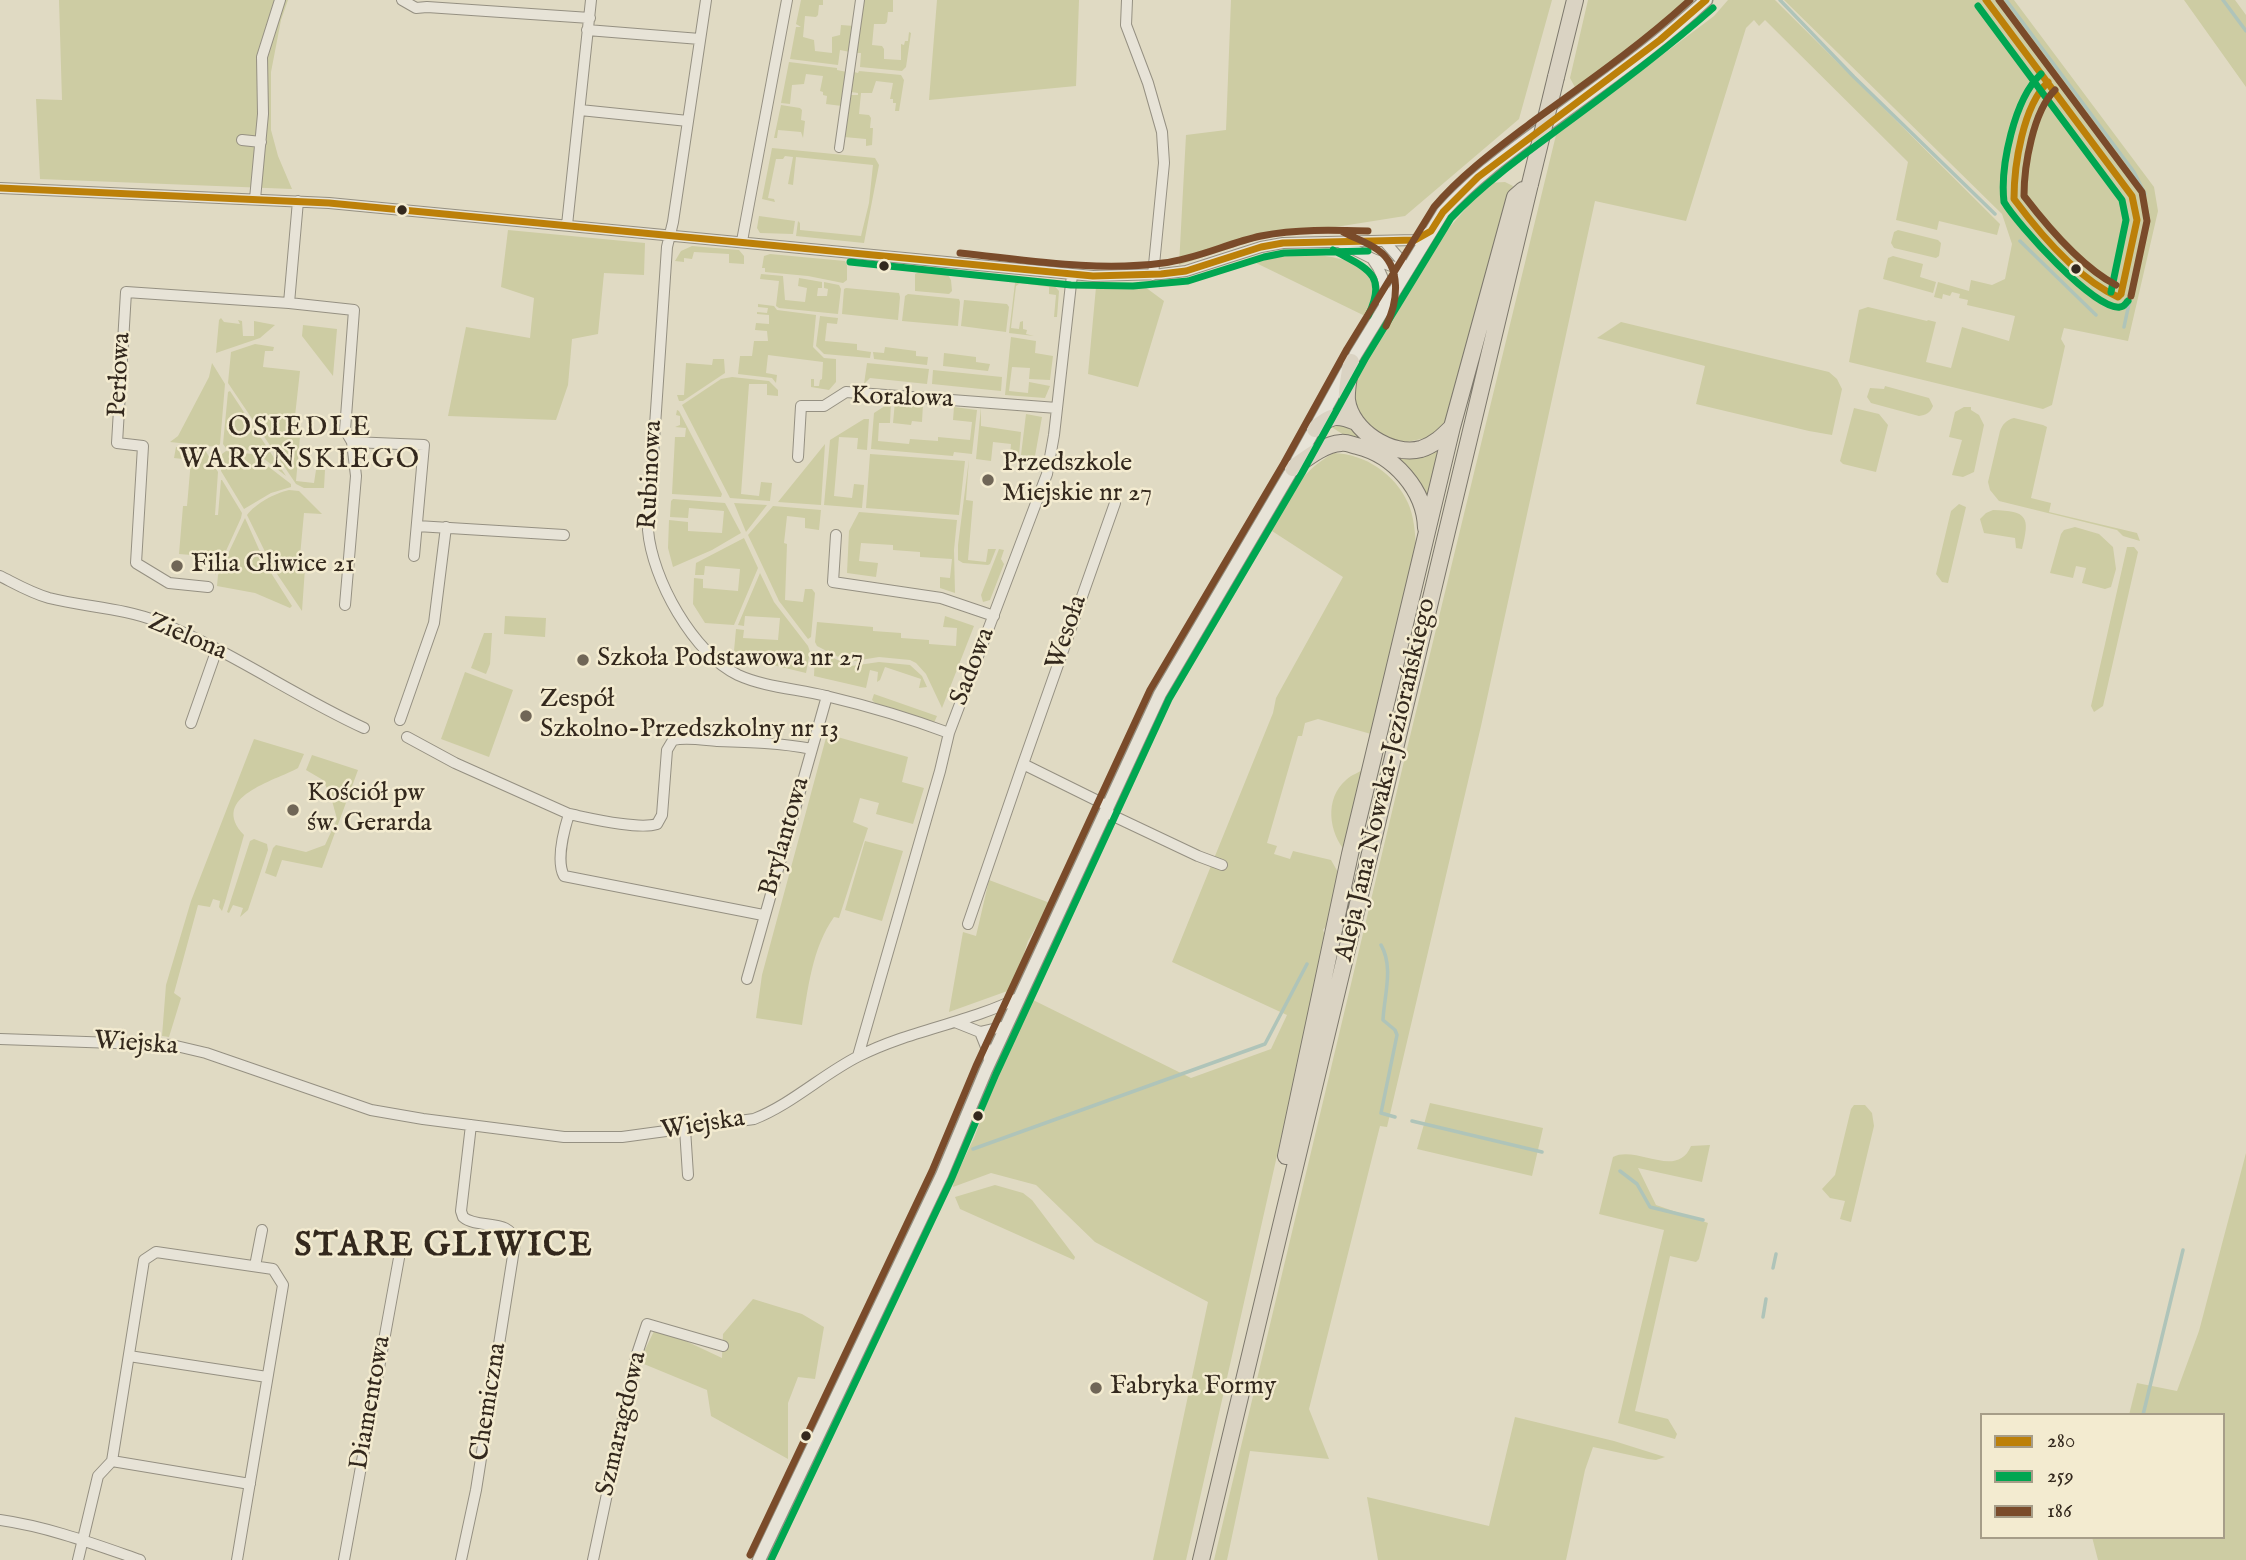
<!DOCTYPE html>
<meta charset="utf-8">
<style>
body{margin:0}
#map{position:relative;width:2246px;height:1560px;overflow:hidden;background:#e0dac3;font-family:"IM FELL English",serif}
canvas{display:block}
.legend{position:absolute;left:1980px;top:1413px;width:245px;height:126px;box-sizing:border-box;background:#f3ebd0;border:2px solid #a69d88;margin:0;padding:9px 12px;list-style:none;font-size:21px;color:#33281d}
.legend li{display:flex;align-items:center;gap:14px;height:35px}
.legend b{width:35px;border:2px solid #a69d88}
</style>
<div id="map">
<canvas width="2246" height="1560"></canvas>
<ul class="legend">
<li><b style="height:9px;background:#bc8009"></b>280</li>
<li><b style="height:9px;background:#00a651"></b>259</li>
<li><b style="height:9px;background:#7a4b2a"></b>186</li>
</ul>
</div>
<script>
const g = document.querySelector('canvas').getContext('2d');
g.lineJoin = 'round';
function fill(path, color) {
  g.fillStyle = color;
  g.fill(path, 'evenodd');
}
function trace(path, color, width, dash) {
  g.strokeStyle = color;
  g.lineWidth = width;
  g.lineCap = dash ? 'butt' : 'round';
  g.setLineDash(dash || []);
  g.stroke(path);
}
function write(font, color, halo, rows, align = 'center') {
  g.font = font + ' "IM FELL English",serif';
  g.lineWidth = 5;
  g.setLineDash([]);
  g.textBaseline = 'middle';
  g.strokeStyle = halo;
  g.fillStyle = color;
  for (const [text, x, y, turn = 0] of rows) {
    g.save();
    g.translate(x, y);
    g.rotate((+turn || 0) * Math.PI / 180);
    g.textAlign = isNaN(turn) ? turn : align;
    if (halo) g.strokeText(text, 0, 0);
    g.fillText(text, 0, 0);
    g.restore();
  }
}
fill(new Path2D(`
 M59,0H288L281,20L271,72V130L278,156L292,189L40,179L36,99L62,100Z
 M801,0H823V5H819L818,15L816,17L805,16L803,37L814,40L815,51L832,53V37L840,35L841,25L854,26L850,52L840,50L838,65L790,59L796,27H801L796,24Z
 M864,0H893V12H888L887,22L885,24H874L872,45L882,46L884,49V59L901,60V44L904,45L905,41H908L909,32L911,33L906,67L902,71L860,67L861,53H857Z
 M937,0H1079L1076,86L929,100Z
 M1231,0H1552L1519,119L1405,216L1260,239L1179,265L1186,135L1226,130Z
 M1588,0H1693L1685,9L1578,93L1570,78Z
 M1728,0H1775L2000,224L1997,235L1939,221L1937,230L1896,220L1908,162L1765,20L1759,26L1754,20L1746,28L1686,221L1595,201L1481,726L1387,1127L1380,1126L1309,1409L1329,1459L1250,1451L1227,1560H1214L1405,757L1556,135L1714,16Z
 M1784,0H2014L2154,187L2158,211L2128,341L2064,328L2061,339L2065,346L2052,405L2043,409L1849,362L1859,310L1868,307L1927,321L1928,320L1936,322L1926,362L1951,368L1962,327L2009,341L2015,316L1967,305L1968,300L1959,298L1960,294L1952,292L1950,296L1943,294L1942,299L1934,297L1938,282L1969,291L1971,280L1992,285L2005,279L2012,244L2002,214Z
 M2184,0H2235L2246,15V87Z
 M789,62L837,68V70L847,72L842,106L826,104L827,96L823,95V92L820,91L823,76L806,74L804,84L792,85L790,104L781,103Z
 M859,71L901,75L904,80L899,111H895L896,103H893V99H890L893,83L876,81L872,93H861L859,114L869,115L871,118L870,128H873L872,145L866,146V139L844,137L851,95H858V93L851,92L854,72L858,73Z
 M781,105L800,108L802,110L801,120L805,121L803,138L801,132L778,130L777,138H774Z
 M772,148L875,158L879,165L864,243L796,236L798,221L800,223V230L861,236L869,203L873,165L796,157L793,185L788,184L793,157L785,156L783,159H776L768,198L774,199L775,202L762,199Z
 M1505,182L1513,186L1450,413L1443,426L1430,437L1407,442L1390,439L1371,428L1357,408L1353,390L1361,368L1400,298L1442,236L1488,183Z
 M759,216L795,221L793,234L760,233L757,228Z
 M508,230L645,243L644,275L604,273L598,334L572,339L568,385L556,420L448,416L466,327L530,338L534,298L501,287Z
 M1898,230L1938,240L1941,243L1939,256L1936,258L1894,248L1891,243L1894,232Z
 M692,246L739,250L744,256V264L729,263V254L694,252L692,259L684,258V262L675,261L681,251Z
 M1298,253C1320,254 1393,262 1377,298C1375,304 1369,310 1365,316L1254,262L1274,256Z
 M770,254L845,261L847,265V280L843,283L808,276L765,272V268H762L764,256Z
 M1893,256L1923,264L1920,277L1936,282L1933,293L1883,279L1888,258Z
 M919,272L948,275L951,280L952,291L949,294L915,291V274Z
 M761,274L783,276L785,300L805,302L807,288L798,286L799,278L822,282V288H818L817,296H827L828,289L824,288V282L839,285L841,289L838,314L779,308L776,306L779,281L760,279Z
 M1021,279L1052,283L1059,291L1057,317H1054L1056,295L1049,294V287L1020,283L1016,286L1011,328L1019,329L1020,322L1023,321V329L1027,330L1026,334L1034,336L1009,333L1015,283Z
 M1096,287H1145L1164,301L1138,387L1088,374Z
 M846,288L899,293L900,297L898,320L842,314L844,289Z
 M908,294L959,299L960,302L958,326L902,321L905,296Z
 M964,300L1007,304L1009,307L1006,332L961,326Z
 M758,304L774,306L777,310L816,315L813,347L824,358L836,359V382L829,390L811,387V379H814V386H819L820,380L822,379L823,362L768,355L766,373L777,375L776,383L772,378L738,374L740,356H752L754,341H768L767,331L755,330L756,323L769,324V315L757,314V312L767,313L768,308L758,307Z
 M820,316L838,318L837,324L827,323L825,341L857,344V350L871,352L870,358L824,354L816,346Z
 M221,318L224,322L240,324L238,320L242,321L243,336H254V321L275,325L260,338L216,353L219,320Z
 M1621,322L1829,372L1837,379L1842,389L1832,435L1809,431L1696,404L1705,366L1597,338Z
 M303,325L337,329L333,376L302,336Z
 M1011,337L1036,341L1035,353L1053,356L1050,380L1029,379L1030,368L1012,367L1009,391L1028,393L1029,382L1050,386L1045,398L1005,395Z
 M255,344L274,347L273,351H265L263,367L300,371L294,425L301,426L296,481L314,483L316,470H325L324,488H304L296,484L228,383L231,352Z
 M885,347L916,351V356L928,357L927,365L874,359L873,352L884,353Z
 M944,353L976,357V362L990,364L988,371L943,366Z
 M713,359H724L725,373L683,401H679L677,395H684L686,363L712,365Z
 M212,363L225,384L220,444L217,447L170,442L178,436L209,377Z
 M867,363L929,369L927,384L870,378L864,384Z
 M933,370L1002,377L1001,391L932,384Z
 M732,377L769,381L778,390V396L767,395V384H749L741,494L759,496L761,482L772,483L770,501L730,498L682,405L721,379Z
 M1885,386L1929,398L1933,406C1930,413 1926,415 1919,416L1871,403L1867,397L1870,388L1884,389Z
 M230,391L286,476L254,451L226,448L223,444L228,392Z
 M895,401L923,404L922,422L912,421L911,425L893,423Z
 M891,402L890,423H879L878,441L909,444L910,439L938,441V437L970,440L972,422L953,420L954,407L977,410L972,454L954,452L953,456L871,449L874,413Z
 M981,407V426L1021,432L1019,456L1010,455L1011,444L993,442L991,461L976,459Z
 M1964,407H1971V410L1979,415L1984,425L1974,472L1963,477L1952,475L1962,440L1949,437L1955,412Z
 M1854,408L1879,414L1888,425L1876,472L1843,464L1840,461Z
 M677,410L679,411L722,494L721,497L672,494L675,437H685L686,428L675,427L680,425V416L676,415Z
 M1026,414L1042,417L1035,456L1021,455Z
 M2014,418L2043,425L2047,427L2031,498L2051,503L2049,512L2137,533L2140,541L2123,536L2117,530L1999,501L1990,490L1988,482L2000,431C2003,424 2006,420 2014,418Z
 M864,419H869L867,450L857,449L858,438L839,437L834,496L852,498L854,484L864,485L862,508L824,505L830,440Z
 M1347,422L1373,444H1443L1428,507L1413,479L1333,428V424Z
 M825,444L821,505L778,502Z
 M176,447L205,450L218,472L215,515H218L221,480H222L242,513L241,518L215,575L216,557L179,554L183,506H187L191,460L174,458Z
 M226,451L252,454L291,484V487L271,493L244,509L221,471L222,454Z
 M1334,453C1365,454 1395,474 1408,503C1414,516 1415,532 1416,546L1371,734L1318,719L1305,723L1302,736H1298L1267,843L1277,846L1274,854L1290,859L1293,851L1331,860L1339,874L1328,924L1323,930L1326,938L1186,1560H1153L1208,1302L1095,1242L1036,1185L991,1173L953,1187L954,1180L974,1138L1027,997L1191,1078L1271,1049L1287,1015L1172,962L1273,713L1276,698L1343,577L1272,531C1285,499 1302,470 1334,453Z
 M870,454L965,461L959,515L866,508Z
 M969,459L966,500L973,501L968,560L986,562L988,549H996L990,564L988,565L963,563L958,560V545Z
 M289,490L299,491L322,514L304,513L299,567L305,568L302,611L273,568L247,515C255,504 275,493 289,490Z
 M673,499L725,503L741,533L712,550L673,567L668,548L669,520L688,522V531L722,533L724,511L689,508L688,518L670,517L671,501Z
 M734,503L767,505L746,532Z
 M1959,504L1966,507L1948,583L1942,582L1936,574L1951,511Z
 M773,506L821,510L819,530L805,528V518L787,516L784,543L787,544L785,600L803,602L805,589H812L815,593L811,637L808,639L779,601L748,535Z
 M1993,510C2028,511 2030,517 2022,549L2016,548L2015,538L1984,533L1980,519L1986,513Z
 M859,512L957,520L954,550L955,593L940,588V577L950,578L952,559L920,557V552L893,550V545L861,543L859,561L878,563L876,577L847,573L849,531Z
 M245,518L266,565L292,606L290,608L255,593L217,586L218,575Z
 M2075,527L2099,534L2113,547L2116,569L2111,587L2105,589L2082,583L2086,568L2076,566L2073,578L2050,573L2061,534L2064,530Z
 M744,538L758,568L734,625L705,623L693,604L694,578L703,579V588L738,591L740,569L705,566L704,575H695L696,563Z
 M2127,547H2134L2138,552L2103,706L2094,712L2091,706Z
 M999,549L1004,550L1001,559L1004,564L990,600L983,602L981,595Z
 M760,573L774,602L808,646L810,652L806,673L752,660L734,651L736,629L744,630L743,638L778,640L780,618L745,616L744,626L738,625Z
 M505,616L546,618L545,637L504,634Z
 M945,616L974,626L942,708L926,674L916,663L910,660L879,657L848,662L817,646L815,642L817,622L873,627V631L901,633V638L929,640V644L956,646L957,628L943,627Z
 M484,633H492L490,664L486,674L471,668Z
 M818,651L851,666L879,662L910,665L922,676L927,687L919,688L921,679L885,667L880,680L877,682L878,672L870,670L866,688L814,676L815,653Z
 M465,672L513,690L489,757L441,739Z
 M874,694L937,716L934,723L875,703L872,700Z
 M827,734L908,757L902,782L924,788L913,824L876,814L879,803L860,798L853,822L868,828L839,918L834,917C812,948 808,989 802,1025L756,1018L762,975Z
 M254,739L304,754L298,768C275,781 208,797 244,835L225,902L222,911L219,907L220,901L213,899L210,907L198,905L174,993L181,998L169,1037L162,1036L166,985L191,901Z
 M312,755L358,770L322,868L282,860L276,877L265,873L273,848L276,845L306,852L325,845L337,819L331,797L323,780L306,770Z
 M1366,768L1346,852C1329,833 1324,799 1346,780C1351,775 1360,772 1366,768Z
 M254,839L267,844L268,850L248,910L240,917L243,908L233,905L229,913L227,912L250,841Z
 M865,841L903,851L882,921L845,910Z
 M989,880L1050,903L1028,941L1013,989L949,1012L963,932L976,936Z
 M1430,1103L1543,1128L1532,1176L1417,1149Z
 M1854,1105H1865L1872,1113L1874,1126L1851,1222L1840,1219L1845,1201L1830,1198L1822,1189L1835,1175L1851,1109Z
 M1710,1145L1702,1182L1638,1168L1656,1205L1708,1223L1699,1259L1696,1262L1670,1256L1635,1411L1668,1419L1677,1434L1675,1439L1618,1423L1664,1230L1599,1214L1613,1157C1637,1145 1677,1180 1691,1146Z
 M2246,1153V1560H2098L2092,1537H2223V1415H2129L2137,1383L2177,1391L2199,1331Z
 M995,1185L1023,1193L1032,1200L1075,1257L1074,1260L960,1209L955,1197Z
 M753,1299L802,1314L824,1327L815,1379L798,1377L788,1403V1459L711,1416L707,1390L639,1362L656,1327L722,1358L723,1334Z
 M1515,1417L1614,1441L1665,1457L1656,1460L1648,1459L1593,1447L1585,1470L1566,1560H1378L1367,1497L1489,1526Z`), '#cdcca3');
trace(new Path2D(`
 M1780,0L1854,77L1995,214
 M2006,0L2134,172L2145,194
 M2223,0L2246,31
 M2020,241L2096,315
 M2124,327L2148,215
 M1381,945C1394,967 1384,996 1383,1020L1395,1030L1397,1035L1381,1113L1395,1117
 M1412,1121L1542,1152
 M973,1149L1265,1044L1307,964
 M1620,1171L1637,1184L1650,1207L1703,1220
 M1773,1268L1776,1254
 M1763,1317L1766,1299
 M2143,1415L2183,1250`), '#afc4b9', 3.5);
const pedestrian = new Path2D(`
 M839,148L860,0`);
const minor = new Path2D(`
 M402,0L416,8L427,7L590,18
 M706,0L673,222L667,247L648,530C652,579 693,653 738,675C764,687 798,689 826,696C868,706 909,718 949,733
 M1127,0L1126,25L1148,83L1162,132L1164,163L1153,275
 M587,30L700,39
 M580,110L688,121
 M242,140L261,142
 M0,188L329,203L1093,276L1161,274L1186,271L1261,247L1283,243L1415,240L1431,231
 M255,199L263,114L262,57L280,0
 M298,201L289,303L354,310L345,430L352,442L424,445L414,556
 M567,225L591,0
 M742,241L787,0
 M1385,242L1399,258L1407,272
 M1341,243L1373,259L1407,272
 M1373,260C1383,273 1387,287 1384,304
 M798,457L801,406H824L846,392L1057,408
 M417,526L564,535
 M836,535L833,582L941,598L994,616
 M0,576C16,584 31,593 49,598C85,607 124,608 159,622C231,651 294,696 364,728
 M208,587L169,583L136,563L143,446L117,443L126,292L289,303
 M345,605L356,476L352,442
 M400,720L434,623L446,527
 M191,723L217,649
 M407,737L455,763L569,814C564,830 556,861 564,876L763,915
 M1108,806L1023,764L1115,503
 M1105,812L1198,856L1222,865
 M569,814C589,818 638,830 657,824L662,815L667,750L673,740C687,737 703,740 717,741C749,742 781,743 812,749
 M968,924L1023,764
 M747,979L827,696
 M955,1022L980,1032L1006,1026
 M980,1032L988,1052L989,1061
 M0,1039L172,1045L206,1053L371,1110L423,1119L564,1137H622L754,1119C792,1104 823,1074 859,1056C910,1030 969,1023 1020,997
 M858,1056L940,771L949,733L1047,474L1054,435L1072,275
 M685,1129L688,1175
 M255,1266L262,1230
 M129,1356L267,1377
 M112,1461L250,1484
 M0,1520C49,1527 94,1544 140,1560
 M78,1560L98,1476L112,1461L144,1260L156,1252L273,1269L283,1285L237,1560
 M344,1560L401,1247
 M461,1560L476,1490L515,1243C512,1217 478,1230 463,1217L461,1211L471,1125
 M593,1560L636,1357L647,1324L723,1346`);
const tertiary = new Path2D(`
 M759,1560L942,1175L986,1070L1160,694L1293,468L1356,354L1443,212C1471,181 1503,157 1537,132C1594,89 1654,49 1706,0`);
const primary = new Path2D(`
 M1556,77L1575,0
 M1351,362C1350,374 1346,388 1347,400C1351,431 1392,457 1421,449C1434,445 1443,436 1452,427
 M1315,429C1331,415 1336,414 1356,422
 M1293,468C1307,458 1324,444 1341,443C1346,442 1352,445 1357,446C1394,455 1425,490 1426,528
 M1286,1156L1350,854L1373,758L1452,427L1515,197L1523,190
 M1201,1560L1530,184`);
trace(pedestrian, '#959082', 10);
trace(minor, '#959082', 12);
trace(tertiary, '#959082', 15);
trace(primary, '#7d786c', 18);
trace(pedestrian, '#e7e3d7', 8);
trace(minor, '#e7e3d7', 10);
trace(tertiary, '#e7e3d7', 12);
trace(primary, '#dad3c3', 16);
const primaryBridge = new Path2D(`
 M1530,184L1556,77`);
trace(primaryBridge, '#7d786c', 18, []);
trace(primaryBridge, '#dad3c3', 16);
trace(new Path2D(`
 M1986,0L2132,196L2137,220L2121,294
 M2048,82C2023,106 2014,165 2014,199C2040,234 2078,279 2118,297L2121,294
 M0,188L329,203L1093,276L1161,274L1186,271L1261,247L1283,243L1415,240L1431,231L1443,212L1478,177L1660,40L1706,0`), '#bc8009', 7);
trace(new Path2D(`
 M1978,6L2122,200L2126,220L2111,292
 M2041,74C2014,99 2000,167 2004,202C2017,224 2095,311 2120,307C2124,307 2125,304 2128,301
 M1333,250C1365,268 1389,273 1368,316
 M850,262L1071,285L1133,286L1188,281L1264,257L1284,253L1368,251
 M771,1560L951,1180L996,1074L1169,699L1302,473L1365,359L1451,218C1488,179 1532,149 1575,117C1622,82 1669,47 1713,8`), '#00a651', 7);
trace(new Path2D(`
 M1999,0L2142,192L2147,221L2131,296
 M2055,90C2033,111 2024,166 2024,196C2047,226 2083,268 2116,285
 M1343,232C1354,238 1367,242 1378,250C1402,267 1398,302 1386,326
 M960,253C1027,260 1096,272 1163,263C1197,259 1228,243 1261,236C1296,229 1332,230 1368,231
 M750,1555L932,1171L976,1066L1150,690L1284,463L1347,349L1434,207C1462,174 1498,148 1532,122C1586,83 1641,45 1690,0`), '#7a4b2a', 7);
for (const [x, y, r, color] of [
 [402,210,6,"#33281d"],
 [884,266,6,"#33281d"],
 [2076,269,6,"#33281d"],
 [988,480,7,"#706657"],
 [177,566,7,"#706657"],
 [583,660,7,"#706657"],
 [526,716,7,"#706657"],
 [293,810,7,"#706657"],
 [978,1116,6,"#33281d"],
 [1096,1388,7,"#706657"],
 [806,1436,6,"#33281d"]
]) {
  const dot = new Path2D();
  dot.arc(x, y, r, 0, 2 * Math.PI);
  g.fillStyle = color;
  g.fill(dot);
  trace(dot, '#f3ebd0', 2.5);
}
write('26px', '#33281d', '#f3ebd0', [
 ["Perłowa",121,375,-87],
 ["Koralowa",902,399,2],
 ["Rubinowa",652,475,-87],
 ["Wesoła",1068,633,-71],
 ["Zielona",187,638,23],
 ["Sadowa",974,667,-69],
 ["Aleja Jana Nowaka-Jeziorańskiego",1387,780,-77],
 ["Brylantowa",786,837,-74],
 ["Wiejska",136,1045,4],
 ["Wiejska",703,1126,-9],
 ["Chemiczna",490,1402,-81],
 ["Diamentowa",372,1403,-80],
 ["Szmaragdowa",623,1424,-77]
]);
write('26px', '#33281d', '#f3ebd0', [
 ["Przedszkole",1002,465],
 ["Miejskie nr 27",1002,495],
 ["Filia Gliwice 21",191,566],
 ["Szkoła Podstawowa nr 27",597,660],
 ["Zespół",540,701],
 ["Szkolno-Przedszkolny nr 13",540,731],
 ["Kościół pw",307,795],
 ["św. Gerarda",307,825],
 ["Fabryka Formy",1110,1388]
], 'left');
g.letterSpacing = '2px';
write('28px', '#33281d', '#f3ebd0', [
 ["OSIEDLE",300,429],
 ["WARYŃSKIEGO",300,461]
]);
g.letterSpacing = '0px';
g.letterSpacing = '2px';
write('bold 33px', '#33281d', '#f3ebd0', [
 ["STARE GLIWICE",444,1248]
]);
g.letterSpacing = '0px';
</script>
